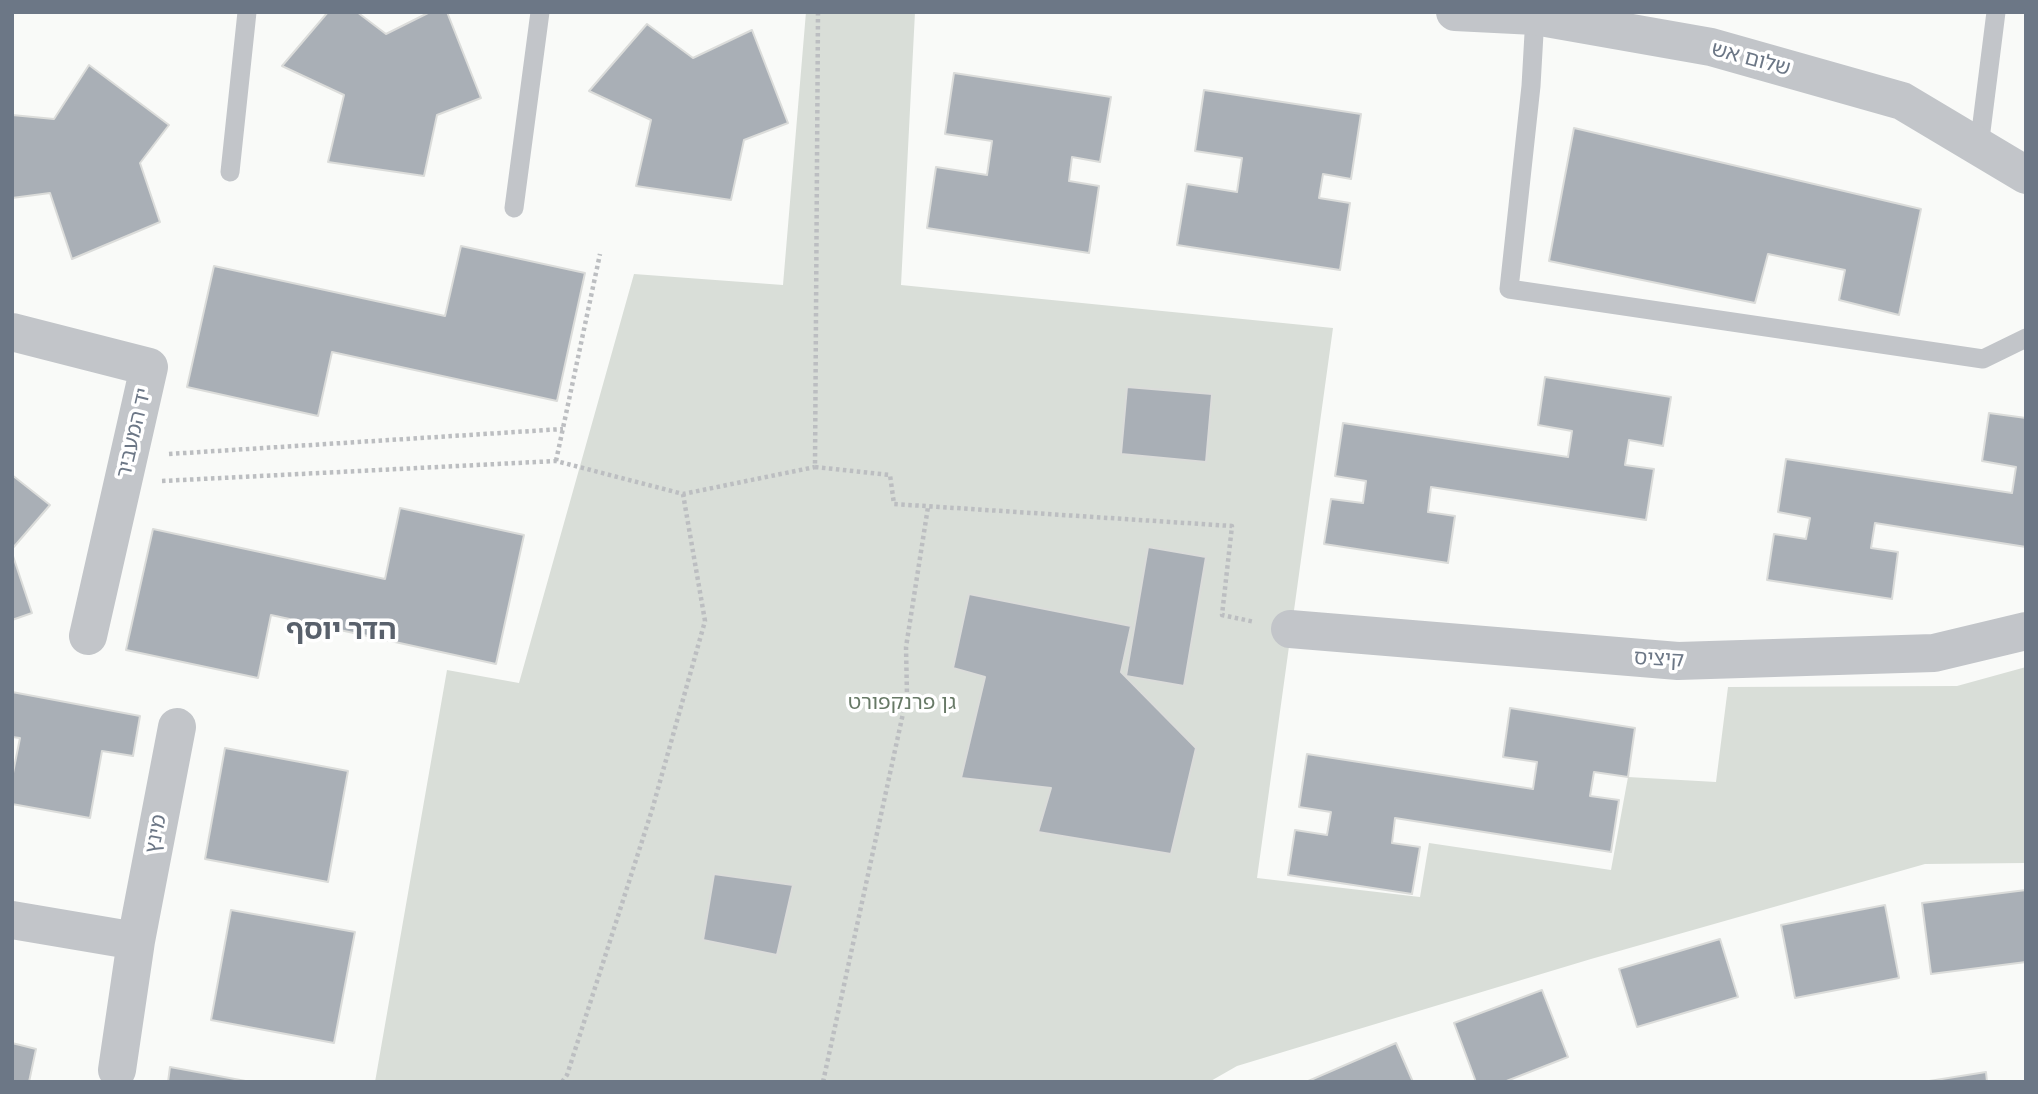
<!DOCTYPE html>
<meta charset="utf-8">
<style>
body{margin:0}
#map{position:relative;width:2038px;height:1094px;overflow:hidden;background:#f9faf8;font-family:Inter,sans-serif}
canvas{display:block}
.frame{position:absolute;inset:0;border:14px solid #6c7786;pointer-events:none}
</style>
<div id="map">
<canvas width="2038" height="1094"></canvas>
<div class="frame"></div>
</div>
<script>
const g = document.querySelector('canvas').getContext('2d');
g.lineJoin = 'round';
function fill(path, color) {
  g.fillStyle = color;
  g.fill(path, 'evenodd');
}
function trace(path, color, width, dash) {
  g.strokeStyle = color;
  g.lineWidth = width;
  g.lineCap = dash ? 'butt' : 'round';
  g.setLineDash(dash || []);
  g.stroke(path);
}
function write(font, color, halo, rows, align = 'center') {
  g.font = font + ' Inter,"Noto Sans Hebrew",sans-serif';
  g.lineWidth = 7;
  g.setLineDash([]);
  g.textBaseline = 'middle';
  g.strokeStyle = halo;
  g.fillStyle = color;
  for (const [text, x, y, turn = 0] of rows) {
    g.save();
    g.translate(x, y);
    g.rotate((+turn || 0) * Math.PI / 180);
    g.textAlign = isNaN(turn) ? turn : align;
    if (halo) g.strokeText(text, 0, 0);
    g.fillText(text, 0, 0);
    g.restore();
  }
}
fill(new Path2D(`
 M806,12H915L901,285L1333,328L1257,878L1420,897L1429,843L1611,870L1628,777L1716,782L1728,687L1957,686L2026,667V863L1925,864L1591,959L1349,1032L1237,1066L1209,1082H375L447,670L519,683L634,274L783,285Z`), '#d9ded8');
const building = new Path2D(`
 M328,12H357L386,34L430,12H447L481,98L437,115L424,176L328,162L344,95L282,66Z
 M647,24L693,58L752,30L788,123L744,140L731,200L636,186L651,120L589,91Z
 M89,65L169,125L140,163L160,222L72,259L50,193L12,198V115L54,119Z
 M954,73L1111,97L1100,162L1072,157L1069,181L1099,186L1089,253L927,228L936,167L987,175L992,141L945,134Z
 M1204,90L1361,114L1351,179L1323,174L1319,198L1350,203L1340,270L1177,245L1187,184L1237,192L1242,158L1195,151Z
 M1574,128L1921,209L1899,315L1839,300L1845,270L1768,254L1755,303L1549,261Z
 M461,246L585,273L557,401L332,352L318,416L187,387L214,266L445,316Z
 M1545,377L1671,397L1663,446L1629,440L1625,465L1654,469L1646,520L1431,487L1428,512L1455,516L1448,563L1324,544L1331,499L1363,503L1366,481L1335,476L1343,423L1568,457L1572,431L1538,425Z
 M1127,387L1212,394L1206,462L1121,454Z
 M1989,413L2026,418V547L1875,523L1871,548L1898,552L1892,599L1767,580L1774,534L1806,539L1810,518L1778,512L1786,459L2012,493L2016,467L1982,461Z
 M12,475L50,505L12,549Z
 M400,508L524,535L496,664L271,615L258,678L126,650L153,529L385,579Z
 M1148,547L1206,557L1184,686L1126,676Z
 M12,553L32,613L12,620Z
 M969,594L1131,626L1121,672L1196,748L1171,854L1038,832L1051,788L961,778L985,677L953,668Z
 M12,692L140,716L133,756L102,751L90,818L12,804V778L20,738L12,737Z
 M1510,708L1635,728L1628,777L1594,772L1590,796L1619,800L1611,852L1395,818L1392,843L1420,847L1412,894L1288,875L1295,830L1327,835L1331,812L1299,807L1307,754L1533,789L1537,762L1503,757Z
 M225,748L348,771L328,882L205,859Z
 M714,874L793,885L777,955L703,940Z
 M2026,890V962L1931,974L1922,903Z
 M1885,905L1899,978L1795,998L1781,925Z
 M231,910L355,932L334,1043L211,1020Z
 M1720,939L1738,997L1637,1027L1619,969Z
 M1542,990L1568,1057L1504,1082H1476L1454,1023Z
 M12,1043L36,1049L29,1082H12Z
 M1396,1043L1413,1082H1306Z
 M170,1067L251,1082H168Z
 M1986,1072L1987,1082H1923Z`);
fill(building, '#a9afb6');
trace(building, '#dbdcda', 2);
trace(new Path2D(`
 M818,12L815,467L890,475L894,504L1232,526L1222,615L1255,622
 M169,454L563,429
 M556,461L600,254
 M162,481L556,461L683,494L815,467
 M562,1082L567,1075L652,810L705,621L683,494
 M823,1082L907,695L906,647L928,507`), '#bcbec1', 4.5, [3.5, 3.5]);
trace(new Path2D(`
 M1535,16L1531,86L1509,289L1983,359L2026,338
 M1979,147L1996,12
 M230,172L247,12
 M514,208L540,12`), '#c2c5c9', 19);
trace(new Path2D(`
 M12,332L149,367L88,636
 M1290,629L1678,661L1934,653L2026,631
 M12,920L136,941
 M117,1070L136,941L177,727`), '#c2c5c9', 38);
trace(new Path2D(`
 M1455,12L1535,16L1711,47L1902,101L2026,175`), '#c2c5c9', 38);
write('21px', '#6c7786', '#fff', [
 ["שלום אש",1751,59,15],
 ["יד המעביר",134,433,-77],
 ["קיציס",1659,659,3],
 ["מינץ",156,834,-79]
]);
write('21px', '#677966', '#fff', [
 ["גן פרנקפורט",902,703]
]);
write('bold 28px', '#59616c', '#fff', [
 ["הדר יוסף",341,631]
]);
</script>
